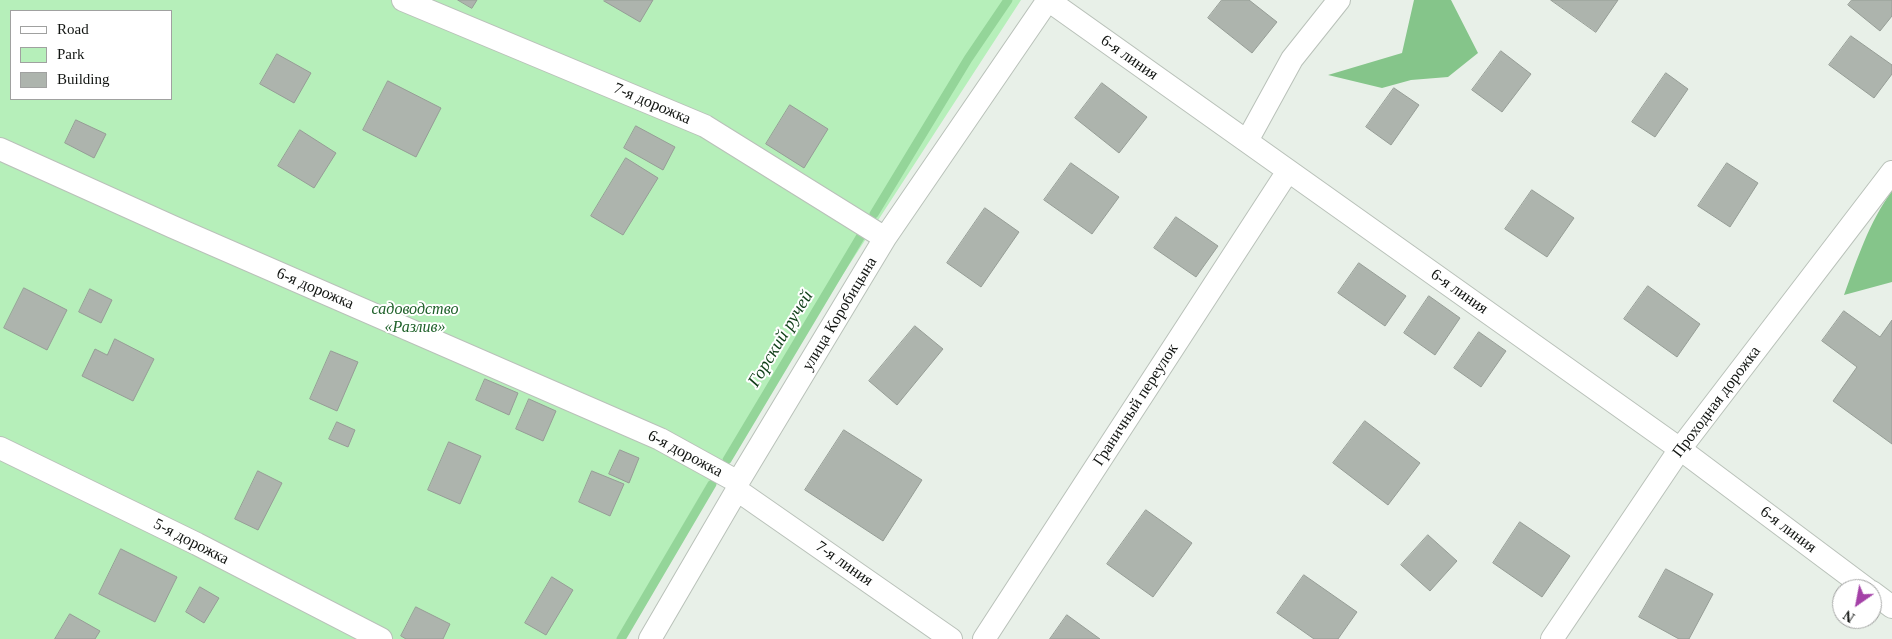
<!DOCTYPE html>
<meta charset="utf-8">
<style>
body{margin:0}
#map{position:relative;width:1892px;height:639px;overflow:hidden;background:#e8f0e8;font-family:Georgia,serif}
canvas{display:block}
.legend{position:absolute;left:10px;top:10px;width:162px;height:90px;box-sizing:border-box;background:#fff;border:1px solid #a0a1a0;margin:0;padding:6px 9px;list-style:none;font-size:15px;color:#121512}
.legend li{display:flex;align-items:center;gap:10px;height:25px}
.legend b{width:25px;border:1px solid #a0a1a0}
.north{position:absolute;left:1832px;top:579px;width:50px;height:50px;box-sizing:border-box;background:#fff;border:1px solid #a0a1a0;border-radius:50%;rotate:213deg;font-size:14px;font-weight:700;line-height:20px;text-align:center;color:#121512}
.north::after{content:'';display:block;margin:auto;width:18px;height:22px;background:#a441a7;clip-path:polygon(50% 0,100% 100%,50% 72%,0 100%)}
</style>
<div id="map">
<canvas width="1892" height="639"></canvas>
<ul class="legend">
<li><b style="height:6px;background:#fff"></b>Road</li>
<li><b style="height:14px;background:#b6efba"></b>Park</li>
<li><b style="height:14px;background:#adb4ad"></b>Building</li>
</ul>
<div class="north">N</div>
</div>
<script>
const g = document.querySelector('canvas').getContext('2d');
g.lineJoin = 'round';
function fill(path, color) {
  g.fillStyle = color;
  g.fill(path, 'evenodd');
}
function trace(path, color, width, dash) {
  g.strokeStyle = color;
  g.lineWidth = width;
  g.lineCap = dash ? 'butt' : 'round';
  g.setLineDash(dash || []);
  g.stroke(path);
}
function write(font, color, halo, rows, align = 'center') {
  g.font = font + ' Georgia,serif';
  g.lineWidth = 4;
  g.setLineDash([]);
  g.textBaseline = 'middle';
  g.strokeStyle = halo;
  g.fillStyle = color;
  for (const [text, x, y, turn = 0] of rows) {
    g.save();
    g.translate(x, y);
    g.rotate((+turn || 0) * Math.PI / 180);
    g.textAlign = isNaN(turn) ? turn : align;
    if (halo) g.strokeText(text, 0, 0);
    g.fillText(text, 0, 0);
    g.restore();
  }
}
fill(new Path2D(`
 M0,0H1021L712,476L617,639H0ZM11,11H171V99H11Z`), '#b6efba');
fill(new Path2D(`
 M1414,0H1451L1478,53L1448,77L1411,80L1382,88L1328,75L1402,53Z
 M1892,191V282L1844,295C1857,260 1869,222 1892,191Z`), '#85c58a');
trace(new Path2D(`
 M874,214L968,59L1008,0
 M727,460L862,234
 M621,639L712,484`), '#94d599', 9);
const building = new Path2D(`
 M458,0H477L472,8Z
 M605,0H653L640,22L604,1Z
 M1222,0H1249L1277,22L1252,53L1208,18Z
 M1551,0H1618L1596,32Z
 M1852,0H1892V16L1880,31L1848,5Z
 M1851,36L1892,65V74L1874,98L1829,65Z
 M1501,51L1531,74L1502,112L1472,90Z
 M277,54L311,73L294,103L260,84Z
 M1666,73L1688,89L1655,137L1632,122Z
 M388,81L441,108L416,157L363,130Z
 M1102,83L1147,117L1119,153L1075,118Z
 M1394,88L1419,105L1391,145L1366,127Z
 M790,105L828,129L804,168L766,144Z
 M76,120L106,134L94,158L65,143Z
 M636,126L675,147L663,170L624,148Z
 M300,130L336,153L314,188L278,166Z
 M626,158L658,178L623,235L591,216Z
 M1071,163L1119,197L1092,234L1044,200Z
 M1727,163L1758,183L1730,227L1698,206Z
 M1532,190L1574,218L1547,257L1505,229Z
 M985,208L1019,232L981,287L947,263Z
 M1176,217L1218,246L1196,277L1154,248Z
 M1359,263L1406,296L1385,326L1338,293Z
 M1648,286L1700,324L1677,357L1624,319Z
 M24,288L67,310L47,350L4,328Z
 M90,289L112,300L101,323L79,312Z
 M1429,296L1460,318L1435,355L1404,333Z
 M1844,311L1880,337L1892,320V444L1833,401L1857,367L1822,341Z
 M915,326L943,349L897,405L869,381Z
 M1479,332L1506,351L1481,387L1454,368Z
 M115,339L154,359L133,401L82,376L95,349L107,355Z
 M331,351L358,362L337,411L310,399Z
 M485,379L518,393L509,415L476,400Z
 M529,399L556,411L543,441L516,429Z
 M1365,421L1420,463L1388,505L1333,463Z
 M337,422L355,430L348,447L329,439Z
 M844,430L922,480L883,541L805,490Z
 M449,442L481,456L460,504L428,490Z
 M620,450L639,458L629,483L609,474Z
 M258,471L282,483L258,530L235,519Z
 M592,471L624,484L610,516L579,502Z
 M1146,510L1192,543L1153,597L1107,564Z
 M1520,522L1570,556L1542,597L1493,563Z
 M1428,535L1457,561L1430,591L1401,565Z
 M121,549L177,577L155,622L99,594Z
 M1666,569L1713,594L1689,639H1679L1639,617Z
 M1304,575L1357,612L1338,639H1314L1277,613Z
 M552,577L573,590L546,635L525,623Z
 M200,587L219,598L204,623L186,612Z
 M416,607L450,624L443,639H406L401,636Z
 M70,614L100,631L95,639H55Z
 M1067,615L1100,639H1050Z`);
fill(building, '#adb4ad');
trace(building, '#969d96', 1);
const minor = new Path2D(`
 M403,0L705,126L885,238
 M1048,0L1680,449L1867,589
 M1247,141L1292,59L1339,0
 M0,149L173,227L660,439L738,482
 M0,448L197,544L381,639
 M737,490L951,639
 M1872,592L1892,607
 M650,639L737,490L738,482L885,238L1048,0
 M984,639L1288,171
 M1552,639L1680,449L1892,172`);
trace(minor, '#b9c1b9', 24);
trace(minor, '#fff', 22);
write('16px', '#121512', '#fff', [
 ["6-я линия",1129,58,35],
 ["7-я дорожка",652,104,23],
 ["6-я дорожка",315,289,23],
 ["6-я линия",1459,292,35],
 ["улица Коробицына",840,314,-59],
 ["Проходная дорожка",1717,402,-53],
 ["Граничный переулок",1136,405,-57],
 ["6-я дорожка",685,454,28],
 ["6-я линия",1788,530,37],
 ["5-я дорожка",191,542,27],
 ["7-я линия",844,564,35]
]);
write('italic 16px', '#1e6029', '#fff', [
 ["садоводство",415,310],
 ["«Разлив»",415,328]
]);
write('italic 18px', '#0e3d16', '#fff', [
 ["Горский ручей",781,339,-59]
]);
</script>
